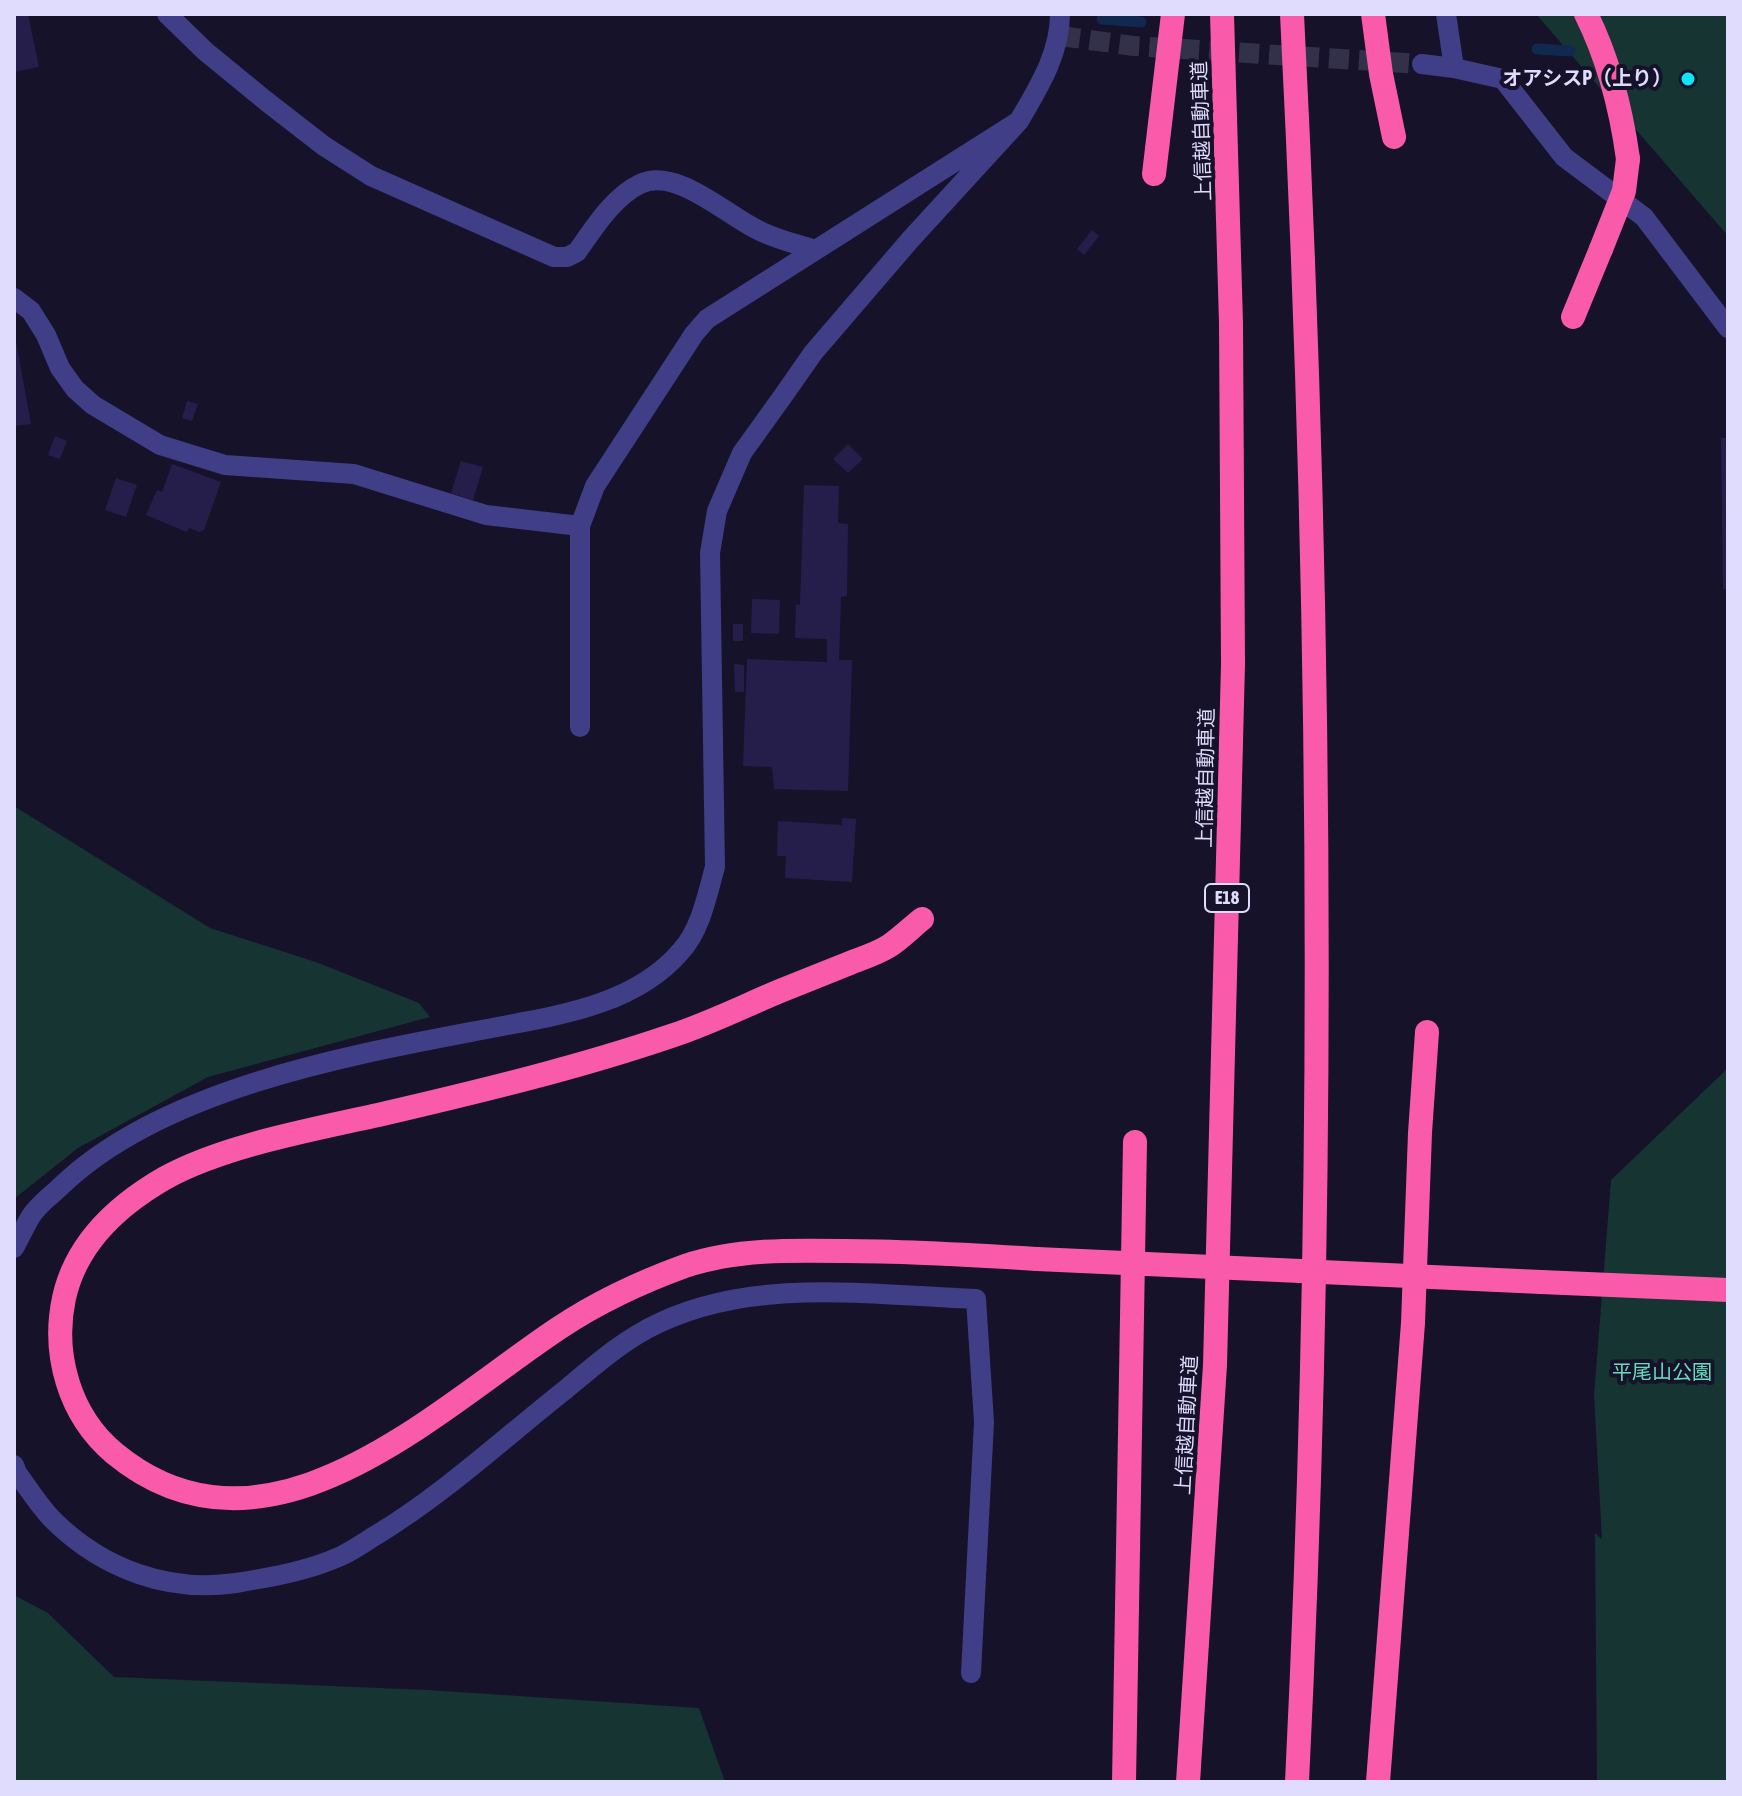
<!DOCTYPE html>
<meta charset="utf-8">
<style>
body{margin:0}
#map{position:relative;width:1742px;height:1796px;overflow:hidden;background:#15122a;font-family:"Asap Condensed",sans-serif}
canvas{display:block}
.frame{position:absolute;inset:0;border:16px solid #dfdcfe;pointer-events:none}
</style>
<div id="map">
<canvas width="1742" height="1796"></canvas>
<div class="frame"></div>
</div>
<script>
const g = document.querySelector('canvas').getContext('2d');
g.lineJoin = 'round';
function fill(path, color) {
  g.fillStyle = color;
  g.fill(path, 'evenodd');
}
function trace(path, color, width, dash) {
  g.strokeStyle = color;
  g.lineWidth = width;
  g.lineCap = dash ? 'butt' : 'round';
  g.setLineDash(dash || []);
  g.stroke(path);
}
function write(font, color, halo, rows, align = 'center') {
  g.font = font + ' "Asap Condensed","Noto Sans JP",sans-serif';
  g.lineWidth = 8;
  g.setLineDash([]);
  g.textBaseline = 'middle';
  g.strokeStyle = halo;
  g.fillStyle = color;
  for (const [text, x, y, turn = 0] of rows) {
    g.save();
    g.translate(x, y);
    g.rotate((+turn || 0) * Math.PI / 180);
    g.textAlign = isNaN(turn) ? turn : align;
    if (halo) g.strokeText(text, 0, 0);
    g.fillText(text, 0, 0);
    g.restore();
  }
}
fill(new Path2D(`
 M1536,14H1728V236L1709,214Z
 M14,806L210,928L316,962L419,1003L430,1017L208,1077L78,1148L14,1199Z
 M1728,1068V1782H1597L1595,1533L1602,1539L1594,1395L1611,1180Z
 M14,1595L48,1613L114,1677L428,1690L699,1708L725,1782H14Z`), '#153432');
trace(new Path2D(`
 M1102,19L1141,22
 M1537,49L1570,51`), '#11294f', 11);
fill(new Path2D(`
 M14,14H28L39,67L14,72Z
 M1092,230L1099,236L1084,255L1077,249Z
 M14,330L31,424L14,426Z
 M187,401L198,404L192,421L182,418Z
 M55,436L67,441L60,459L48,455Z
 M1721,438H1728V589H1723Z
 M848,444L863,459L848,473L833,459Z
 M461,461L483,467L473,500L451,493Z
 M172,464L221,482L204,530L199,532L189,528L187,532L146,515L157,490L162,492Z
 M116,478L137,485L126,517L105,510Z
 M804,485L839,486L838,523L848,524L847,596L841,597L839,660H852L848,791L774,789L772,767L743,766L747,659L827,662V639L795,638L796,604L800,605Z
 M752,599L780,600L779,634L751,633Z
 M733,624H743V641H733Z
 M734,664L744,665V692H735Z
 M842,818L856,819L852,882L785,878L786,856H777L778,821L842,825Z`), '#261e4a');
trace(new Path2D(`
 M1060,36L1134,46L1422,64`), '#33304a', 20, [20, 10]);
trace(new Path2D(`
 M167,14L205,51L266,101L324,146L371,176L554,257H567L577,252C594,228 613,197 640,184C677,166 729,218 762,232C779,240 797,244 815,250
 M1446,14L1454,68
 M1422,64L1454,68L1503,79L1564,157L1644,217L1728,328
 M14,298L31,311L46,335L60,368L75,389L93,405L160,445L225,465L354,474L486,515L580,526
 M580,727V526L595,486L694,334L707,319L1019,121C1038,88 1060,54 1060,14
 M14,1248C20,1237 25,1226 31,1216C39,1204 52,1195 61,1186C161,1090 344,1056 476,1031C546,1017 632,1009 681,951C701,929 707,895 715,867L710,553L717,511L742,453L783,396L813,353L910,240L1019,121
 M14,1465L17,1473C29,1489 40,1507 54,1521C103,1569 168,1593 236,1583C272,1577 308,1571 341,1556C354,1550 366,1541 378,1534C445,1493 503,1439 565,1390C594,1366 624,1339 659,1323C756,1277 872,1295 976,1299L984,1422L971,1673`), '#403e87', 20);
trace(new Path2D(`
 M1292,14C1322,603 1326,1193 1297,1782
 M1373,14L1381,74L1394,137
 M1586,14C1609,60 1621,108 1628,159
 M1154,174L1173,14
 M1573,317L1601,249
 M922,919C912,927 901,938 889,946C878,953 863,958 850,963C827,972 803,982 780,991C744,1006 708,1024 671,1036C580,1067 485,1090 391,1112C322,1128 226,1144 165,1178C118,1205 76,1243 64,1298C52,1354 69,1415 114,1453C266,1579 434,1411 559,1328C598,1302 641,1282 685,1266C735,1249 792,1250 844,1251C909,1251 973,1255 1037,1259
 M1541,1282L1728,1290
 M1124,1782L1135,1142
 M1188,1782L1215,1365L1233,664L1231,323L1222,14
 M1378,1782L1413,1323L1420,1133L1427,1032`), '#fa5aaa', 24);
trace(new Path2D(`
 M1601,249L1624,191L1628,159
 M1037,1259L1541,1282`), '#fa5aaa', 24);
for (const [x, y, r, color] of [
 [1688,79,8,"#0ee5f8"]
]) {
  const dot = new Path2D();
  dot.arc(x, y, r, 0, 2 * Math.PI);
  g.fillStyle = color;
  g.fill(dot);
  trace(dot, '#15122a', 3);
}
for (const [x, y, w] of [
 [1227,898,44]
]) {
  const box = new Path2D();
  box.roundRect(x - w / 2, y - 14, w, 28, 6);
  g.fillStyle = '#15122a';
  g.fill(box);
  trace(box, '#dfdcfe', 2);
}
write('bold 18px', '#dfdcfe', null, [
 ["E18",1227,898]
]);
write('bold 20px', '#dfdcfe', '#15122a', [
 ["オアシスP（上り）",1672,79]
], 'right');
write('20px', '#dfdcfe', '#15122a', [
 ["上信越自動車道",1202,131,-92],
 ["上信越自動車道",1206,778,-89],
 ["上信越自動車道",1187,1425,-87]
]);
write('20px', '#68ddbe', '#15122a', [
 ["平尾山公園",1662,1373]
]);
</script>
